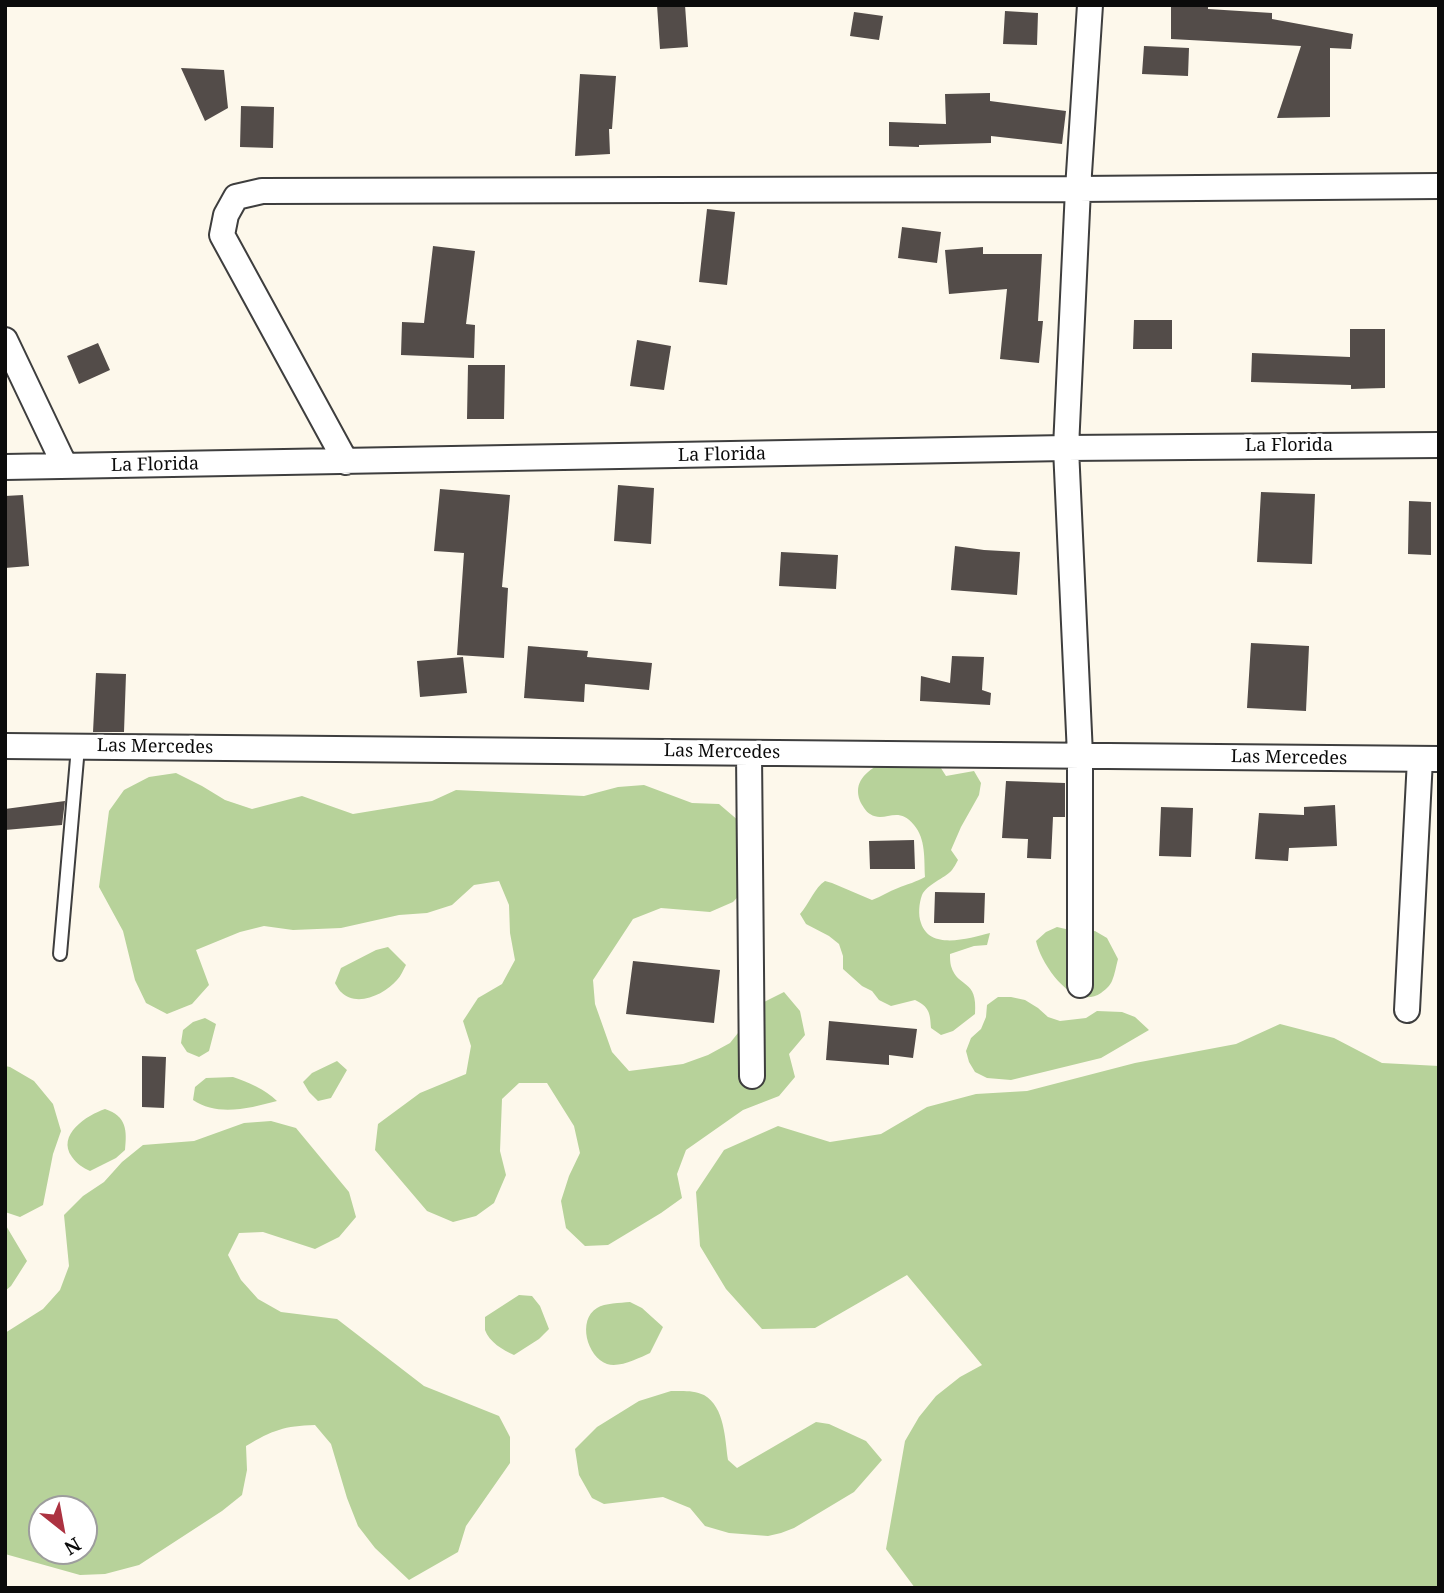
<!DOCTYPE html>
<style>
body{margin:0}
#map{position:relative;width:1444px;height:1593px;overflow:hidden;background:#fdf8eb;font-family:"Noto Serif",serif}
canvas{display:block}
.frame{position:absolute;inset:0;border:7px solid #0b0b0b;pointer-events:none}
.north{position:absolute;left:28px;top:1495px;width:70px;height:70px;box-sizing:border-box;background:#fff;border:2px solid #9d9d9d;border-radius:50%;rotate:149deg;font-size:19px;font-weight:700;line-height:28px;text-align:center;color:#0b0b0b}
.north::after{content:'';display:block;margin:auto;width:24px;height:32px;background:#ac3241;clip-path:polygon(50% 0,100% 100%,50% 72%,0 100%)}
</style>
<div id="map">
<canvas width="1444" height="1593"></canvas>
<div class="frame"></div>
<div class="north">N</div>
</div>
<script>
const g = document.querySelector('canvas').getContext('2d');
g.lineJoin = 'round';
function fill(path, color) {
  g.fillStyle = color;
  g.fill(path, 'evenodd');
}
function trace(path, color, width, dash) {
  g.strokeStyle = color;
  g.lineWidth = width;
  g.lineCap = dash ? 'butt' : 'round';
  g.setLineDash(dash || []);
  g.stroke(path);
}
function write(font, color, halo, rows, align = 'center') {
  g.font = font + ' "Noto Serif",serif';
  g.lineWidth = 7;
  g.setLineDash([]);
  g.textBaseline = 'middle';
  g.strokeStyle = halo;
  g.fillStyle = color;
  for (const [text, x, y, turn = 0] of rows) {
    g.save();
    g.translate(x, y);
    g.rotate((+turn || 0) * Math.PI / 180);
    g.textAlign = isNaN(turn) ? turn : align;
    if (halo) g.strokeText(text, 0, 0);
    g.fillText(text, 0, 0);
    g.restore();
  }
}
fill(new Path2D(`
 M881,763L939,765L946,776L974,771L981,783L979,795L961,827L951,850L958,860C956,864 954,867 952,870C944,879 927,884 922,895C919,903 918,915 921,923C930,951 970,938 990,933L987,945L974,946L950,954C950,958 950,962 951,966C958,989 978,978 975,1014L953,1031L941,1035L931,1028C930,1012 929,1007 915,1000L891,1006L879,1000L872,991L862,986L843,969V956L839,944L829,936L806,924L800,914C809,904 815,887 825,881L832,883L872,900C881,897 889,891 898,888C908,884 916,882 925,877C924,859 926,839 914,825C897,804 885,824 870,814C866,812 862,805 860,801C853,782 866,772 881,763Z
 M176,773L202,786L225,800L252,809L302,796L353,814L432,801L456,790L584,796L618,787L644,785L692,803L719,804L760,839L764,864L750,884L733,902L710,912L661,908L633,919L593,980L595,1004L612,1052L629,1071L683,1064L708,1055L730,1043L762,1003L784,992L800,1011L805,1035L789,1054L795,1077L779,1096L743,1110L686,1150L677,1174L682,1198L661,1213L608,1245L585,1246L566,1228L561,1201L569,1176L580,1153L574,1126L547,1083H519L502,1099L500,1151L506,1175L494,1203L476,1216L453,1222L427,1211L375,1150L378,1124L420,1093L466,1074L471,1046L463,1021L478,998L502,984L515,960L510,933L509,905L499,881L474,885L452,905L427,913L399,915L341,928L293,930L264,926L240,932L196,950L209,985L192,1004L167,1014L146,1003L135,980L123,931L99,887L109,811L124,790L149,777Z
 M1057,927L1083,933L1095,931L1107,938L1118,959C1116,966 1115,974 1112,981C1110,986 1105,990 1101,993C1073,1012 1041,964 1036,941L1046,932Z
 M388,947L406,965C403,970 401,976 397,980C385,994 357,1008 341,992C340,992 335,983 335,983L341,968L376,950Z
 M998,997H1011L1025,1000L1038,1008L1048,1017L1060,1021L1086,1018L1097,1011L1122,1012L1135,1017L1149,1030L1101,1058L1011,1080L987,1078L975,1072L969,1062L966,1051L971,1038L981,1029L986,1017L987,1005Z
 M205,1018L216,1024L209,1051L199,1057L187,1052L181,1043L183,1030L193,1022Z
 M1280,1024L1334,1038L1382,1063L1439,1066V1588H915L886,1549L905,1441L919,1417L936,1396L960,1377L982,1365L907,1275L815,1328L762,1329L726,1289L700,1246L696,1192L724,1150L778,1126L830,1142L881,1134L927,1107L976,1094L1027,1091L1135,1063L1236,1044Z
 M337,1061L347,1070L331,1098L318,1101L309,1092L303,1082L312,1073Z
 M5,1066L10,1067L34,1081L53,1104L61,1131L53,1154L43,1205L20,1217L5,1212Z
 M233,1077C248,1082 265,1089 277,1101C250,1108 218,1117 193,1100L195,1087L206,1078Z
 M105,1109C127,1116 127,1131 125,1150L116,1158L90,1171C83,1168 77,1164 72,1157C56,1135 87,1115 105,1109Z
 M271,1121L296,1128L349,1192L356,1217L339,1237L315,1249L263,1232L239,1233L228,1255L241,1280L258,1299L281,1312L337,1319L424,1386L499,1416L510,1437V1463L466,1526L458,1552L409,1580L375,1548L358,1526L347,1498L331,1444L315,1425C284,1426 273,1430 246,1446L247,1470L242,1495L222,1511L139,1565L105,1574L80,1575L5,1554V1333L43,1309L60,1290L69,1266L64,1215L83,1196L104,1182L122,1162L143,1145L194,1141L244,1123ZM42,1509H84V1551H42Z
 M5,1224L27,1261L11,1286L5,1291Z
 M519,1295L532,1296L540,1306L549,1329L539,1339L514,1355C503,1350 489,1342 485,1330C485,1329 485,1318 485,1317Z
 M630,1302L642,1308L663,1327L650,1353C639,1358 620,1368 607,1364C587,1357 577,1320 597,1308C605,1303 620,1303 630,1302Z
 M671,1391C682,1391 694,1390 704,1395C725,1407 725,1440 728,1460L737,1468L816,1422L829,1424L866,1441L882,1460L854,1492L794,1528L781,1533L768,1536L729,1533L705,1526L690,1508L663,1497L604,1504L592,1498L579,1475L575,1449L597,1427L639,1401Z`), '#b7d29a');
fill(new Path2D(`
 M657,5H685L688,47L660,49Z
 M1171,5H1208V9L1272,13V19L1353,34L1351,49L1330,48V117L1277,118L1301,46L1171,39Z
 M1005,11L1038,13L1037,45L1003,44Z
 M854,12L883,16L879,40L850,36Z
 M1144,46L1189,48L1188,76L1142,74Z
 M181,68L224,70L228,108L205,121Z
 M580,74L616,76L612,129H609L610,154L575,156Z
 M990,93V101L1066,111L1062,144L991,136V143L919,145V147L889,146V122L946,124L945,94Z
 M241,106L274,107L273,148L240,147Z
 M707,209L735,212L727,285L699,282Z
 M902,227L941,232L937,263L898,258Z
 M433,246L475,251L466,324L475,325L474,358L401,355L402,322L424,323Z
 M983,247V254H1042L1038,321H1043L1039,363L1000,359L1007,289L949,294L945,250Z
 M1134,320H1172V349H1133Z
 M1350,329H1385V388L1351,389V385L1251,382L1252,353L1350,357Z
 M637,340L671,346L664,390L630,386Z
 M98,343L110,370L79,384L67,356Z
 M468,365H505L504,419H467Z
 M618,485L654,488L651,544L614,541Z
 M440,489L510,495L502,587L508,588L504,658L457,655L464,553L434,551Z
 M1261,492L1315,494L1312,564L1257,562Z
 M23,495L29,566L5,568V496Z
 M1409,501L1431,502V555L1408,554Z
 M955,546L984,550L1020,552L1017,595L951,590Z
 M781,552L838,555L836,589L779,586Z
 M1251,643L1309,646L1306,711L1247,708Z
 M528,646L588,651L587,657L652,663L649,690L585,684L584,702L524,698Z
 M952,656L984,657L982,690L991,693L990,705L920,701L921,676L950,683Z
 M463,657L467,693L420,697L417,661Z
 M96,673L126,674L124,732H93Z
 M1006,781L1065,783V817H1053L1051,859L1027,858L1028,839L1002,838Z
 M65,801L62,825L5,830V809Z
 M1335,805L1337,846L1289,848L1288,861L1255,859L1259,813L1304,815V807Z
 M1161,807L1193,808L1191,857L1159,856Z
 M914,840L915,869H870L869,841Z
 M935,892L985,893L984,923H934Z
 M633,961L720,970L714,1023L626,1014Z
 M829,1021L917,1029L913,1058L889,1055V1065L826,1060Z
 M142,1056L166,1057L164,1108L142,1107Z`), '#534c49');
const service = new Path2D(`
 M60,954L78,747`);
const minor = new Path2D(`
 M5,340L65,466
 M346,462L222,235L226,215L236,197L262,191L1078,189L1439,186
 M5,467L1066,448L1439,445
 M5,746L1439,759
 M749,753L752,1076
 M1080,985V755L1066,448L1078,189L1090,5
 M1407,1010L1420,759`);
trace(service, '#3e3e3e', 16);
trace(minor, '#3e3e3e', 28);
trace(service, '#fff', 12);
trace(minor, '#fff', 24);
write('18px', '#0b0b0b', '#fff', [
 ["La Florida",1289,446],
 ["La Florida",722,455,-1],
 ["La Florida",155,465,-1],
 ["Las Mercedes",155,747,1],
 ["Las Mercedes",722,752,1],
 ["Las Mercedes",1289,758,1]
]);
</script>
